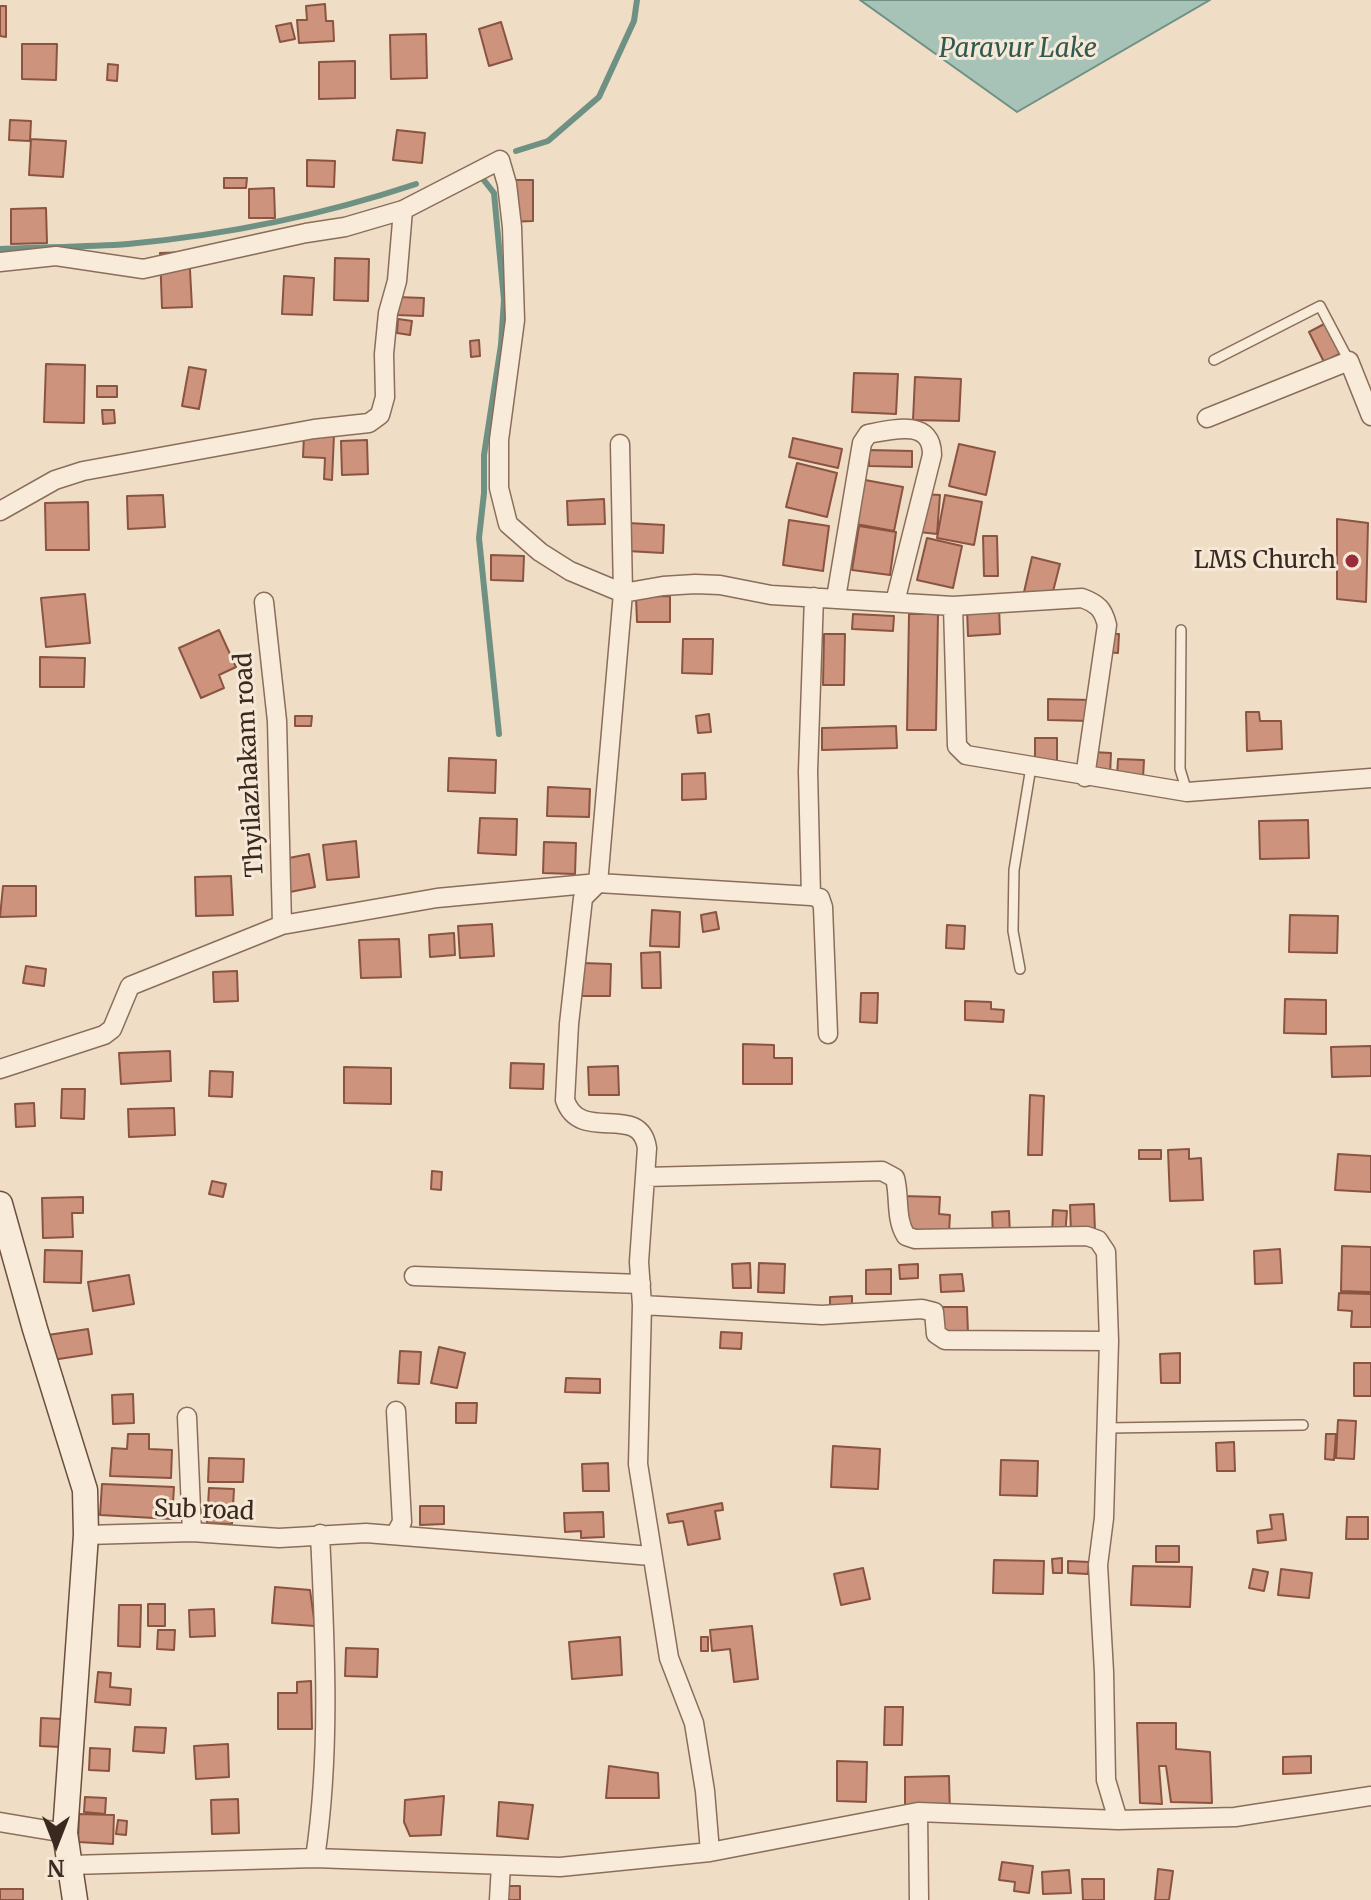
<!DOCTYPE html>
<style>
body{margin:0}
#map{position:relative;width:1371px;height:1900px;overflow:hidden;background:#efddc6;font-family:Merriweather,serif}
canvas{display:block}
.north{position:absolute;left:16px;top:1804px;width:80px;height:80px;-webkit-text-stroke:6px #f6e8d6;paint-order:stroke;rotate:180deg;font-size:22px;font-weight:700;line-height:32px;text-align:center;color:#3a291f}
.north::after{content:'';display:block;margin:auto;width:28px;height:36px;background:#3a291f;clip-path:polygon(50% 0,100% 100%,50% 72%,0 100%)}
</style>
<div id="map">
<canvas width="1371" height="1900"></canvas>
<div class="north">N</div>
</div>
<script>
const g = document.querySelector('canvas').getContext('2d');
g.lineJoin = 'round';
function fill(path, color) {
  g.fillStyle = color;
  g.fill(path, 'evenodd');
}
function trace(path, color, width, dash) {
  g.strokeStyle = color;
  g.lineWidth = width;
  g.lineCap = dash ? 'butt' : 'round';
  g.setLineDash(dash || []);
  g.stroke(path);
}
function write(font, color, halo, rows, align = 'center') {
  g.font = font + ' Merriweather,serif';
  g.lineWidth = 6;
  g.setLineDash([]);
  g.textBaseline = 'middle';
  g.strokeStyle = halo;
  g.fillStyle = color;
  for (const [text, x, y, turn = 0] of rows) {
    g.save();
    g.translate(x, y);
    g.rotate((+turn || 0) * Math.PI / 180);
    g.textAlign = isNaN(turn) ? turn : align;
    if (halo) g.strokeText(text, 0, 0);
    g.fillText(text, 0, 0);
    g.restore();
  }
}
const water = new Path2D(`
 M860,0H1210L1017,112Z`);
fill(water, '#a7c2b7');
trace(water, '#6e9183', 2);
trace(new Path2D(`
 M516,151L548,141L599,97L634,21L637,0
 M479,174L494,193L504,300L501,345L484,455V493L479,538L499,734
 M0,249C43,247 86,247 128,244C226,235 323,215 416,184`), '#6e9183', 6);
const building = new Path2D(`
 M325,4L326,21H333L334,41L299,43L297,20H307L306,6Z
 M0,6H6V37L0,36Z
 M501,22L512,59L489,66L479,29Z
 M291,23L295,39L280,42L276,26Z
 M426,34L427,78L391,79L390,35Z
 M22,44H57L56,80L22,79Z
 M355,61V98L319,99V62Z
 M108,64L118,65L117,81L107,80Z
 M10,120L31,121L30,141L9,140Z
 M397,130L425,133L422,163L393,160Z
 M31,139L66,141L63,177L29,175Z
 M307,160L335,161L334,187L307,186Z
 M224,178H247L246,188H224Z
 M508,180H533V221L509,222Z
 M274,188L275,218H249V189Z
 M46,208L47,243L11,244V209Z
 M189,252L192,307L162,308L160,253Z
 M335,258L369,259L368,301L334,300Z
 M284,276L314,278L312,315L282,314Z
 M397,297L424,298L423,316L396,315Z
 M398,319L412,321L410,335L397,333Z
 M1326,323L1341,353L1324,362L1309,332Z
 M479,340L480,356L471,357L470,341Z
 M46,364L85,365L84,423L44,422Z
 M189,367L206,370L199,409L182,406Z
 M854,373L898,374L896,414L852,412Z
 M915,377L961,379L959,421L913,420Z
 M97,386H117V397H97Z
 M102,410H114L115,423L103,424Z
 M304,434L334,435L332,480L324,479L325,458L303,457Z
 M793,438L842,449L838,468L789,457Z
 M367,440L368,474L342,475L341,441Z
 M959,444L995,452L986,495L949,486Z
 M869,450L912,451V467L869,466Z
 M797,463L837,473L827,517L786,507Z
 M865,480L903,487L894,531L856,524Z
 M923,494L940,495L937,534L919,532Z
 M163,495L165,527L128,529L127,496Z
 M945,495L982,502L974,545L937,538Z
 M604,499L605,524L568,525L567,501Z
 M88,502L89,550H46L45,503Z
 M1337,519L1368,523L1366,602L1337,599Z
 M789,520L829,526L823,571L783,565Z
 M628,523L664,525L663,553L627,551Z
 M859,526L896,532L890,575L852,570Z
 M983,536H997L998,576H984Z
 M927,538L962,546L953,588L917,580Z
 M491,555L524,556L523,581L491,580Z
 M1032,557L1060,564L1049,607L1022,601Z
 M85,594L90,643L46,647L41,598Z
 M670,596V622H637L636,597Z
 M999,606L1000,634L968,636L967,608Z
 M853,614L894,616L893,631L852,629Z
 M909,614H938L936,730H907Z
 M219,630L236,667L219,675L224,688L201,698L179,648Z
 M824,634H845L844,685H823Z
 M1107,634H1119L1118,653L1106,652Z
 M683,639H713L712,674L682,673Z
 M40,657L85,658L84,687H40Z
 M1048,699L1092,700L1091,721L1048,720Z
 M1246,712H1259L1260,721H1281L1282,749L1247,751Z
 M709,714L711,732L698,733L696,716Z
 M295,716H312L311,726H295Z
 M896,726L897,748L822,750V728Z
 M1035,738H1057V761H1035Z
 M1093,752L1111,753L1110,775L1092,774Z
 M449,758L496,760L495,793L448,791Z
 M1118,759L1144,760L1143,778L1117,777Z
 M705,773L706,799L682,800V774Z
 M548,787L590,789L589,817L547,816Z
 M480,818L517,819L516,855L478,853Z
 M1308,820L1309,858L1260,859L1259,821Z
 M356,841L359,877L327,880L323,845Z
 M544,842L576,843L575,874L543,873Z
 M309,854L315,887L290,892L284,859Z
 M231,876L233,915L196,916L195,877Z
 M3,886H36V916L0,917Z
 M652,910L680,912L679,947L650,946Z
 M716,912L719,929L703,932L701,915Z
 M1290,915L1338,916L1337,953L1289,952Z
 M492,924L494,956L460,958L458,926Z
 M947,925L965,926L964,949L946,948Z
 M454,933L455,955L430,957L429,935Z
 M399,939L401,977L361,978L359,940Z
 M660,952L661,988H642L641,953Z
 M583,963L611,964L610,996H582Z
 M26,966L46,969L44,986L23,983Z
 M237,971L238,1001L214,1002L213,972Z
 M861,993H878L877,1023L860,1022Z
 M1285,999L1326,1000V1034L1284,1033Z
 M965,1001L991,1002V1009L1004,1010L1003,1022L965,1020Z
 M743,1044L774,1045V1058H792V1084H743Z
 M1371,1046V1076L1332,1077L1331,1047Z
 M170,1051L171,1081L121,1084L119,1053Z
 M511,1063L544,1064L543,1089L510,1088Z
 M618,1066L619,1095H589L588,1067Z
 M344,1067L391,1068V1104L344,1103Z
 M210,1071L233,1072L232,1097L209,1096Z
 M62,1089H85L84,1119L61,1118Z
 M1030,1095L1044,1096L1042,1155H1028Z
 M34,1103L35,1126L16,1127L15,1104Z
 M174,1108L175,1135L129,1137L128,1109Z
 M1189,1149V1159L1201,1158L1203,1200L1170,1201L1168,1150Z
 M1139,1150H1161V1159H1139Z
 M1338,1154L1371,1156V1192L1335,1190Z
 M432,1171L442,1172L441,1190L431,1189Z
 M212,1181L226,1184L223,1197L209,1194Z
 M902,1196L940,1197L939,1214L950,1215L949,1232L901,1230Z
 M83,1197V1213H72L73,1237L43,1238L42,1198Z
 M1094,1204L1095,1232L1071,1233L1070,1205Z
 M1053,1210L1067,1211L1065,1236L1052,1235Z
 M1009,1211L1010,1236H993L992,1212Z
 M1342,1246L1371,1247V1292L1341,1291Z
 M1280,1249L1282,1283L1255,1284L1254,1251Z
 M45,1250L82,1251L81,1283L44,1282Z
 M750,1263L751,1288H733L732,1264Z
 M759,1263L785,1264L784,1293L758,1292Z
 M918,1264V1278L900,1279L899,1265Z
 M891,1269V1294H866V1270Z
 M962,1274L964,1291L941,1292L940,1275Z
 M129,1275L134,1304L93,1311L88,1282Z
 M1339,1293L1371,1294V1327H1351L1352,1311L1338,1310Z
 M852,1296V1306L830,1307V1297Z
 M940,1307H967L968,1333L941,1334Z
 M88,1329L92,1354L52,1360L48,1335Z
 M721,1332L742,1333L741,1349L720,1348Z
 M439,1347L465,1353L457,1388L431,1383Z
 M400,1351L421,1352L419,1384L398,1383Z
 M1180,1353V1383H1161L1160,1354Z
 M1354,1363H1371V1396H1354Z
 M566,1378L600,1379V1393L565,1392Z
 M133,1394L134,1423L113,1424L112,1395Z
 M456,1403H477L476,1423H456Z
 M1338,1420L1356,1421L1354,1459L1336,1458Z
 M128,1434H149V1449L172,1450L171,1478L110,1476L112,1448L127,1449Z
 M1326,1434H1336L1334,1460L1325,1459Z
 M1234,1442L1235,1471H1217L1216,1443Z
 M833,1446L880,1449L878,1489L831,1487Z
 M209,1458L244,1459L243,1482H208Z
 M1001,1460L1038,1461L1037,1496L1000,1495Z
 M608,1463L609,1491H583L582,1464Z
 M102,1484L174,1487L172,1519L100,1515Z
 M209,1488L234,1489L232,1524L207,1523Z
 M722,1503L723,1510L715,1511L720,1539L688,1545L683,1521L669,1523L667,1514Z
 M420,1506H444V1524L420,1525Z
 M603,1512L604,1537L581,1538V1531L565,1532L564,1513Z
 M1283,1514L1286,1540L1258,1543L1257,1531L1272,1529L1270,1515Z
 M1347,1517H1368V1539H1346Z
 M1156,1546H1179V1562H1156Z
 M1062,1558V1573H1053L1052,1559Z
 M994,1560L1044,1561L1043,1594L993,1593Z
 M1068,1561L1089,1562L1088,1574L1068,1573Z
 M1133,1566L1192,1567L1190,1607L1131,1605Z
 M863,1568L870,1599L841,1605L834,1574Z
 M1253,1569L1268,1572L1264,1591L1249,1588Z
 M1281,1569L1312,1573L1309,1598L1278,1595Z
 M275,1587L310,1590L315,1626L272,1623Z
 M148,1604H165V1626H148Z
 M119,1605H141L140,1647L118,1646Z
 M214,1609L215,1636L190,1637L189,1610Z
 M752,1626L758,1679L734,1682L730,1649L712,1651L710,1630Z
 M158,1630H175L174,1650L157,1649Z
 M620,1637L622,1675L572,1679L569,1642Z
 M701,1637H708V1651H701Z
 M346,1648L378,1649L377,1677L345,1676Z
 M98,1672L111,1673L110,1687L131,1689L130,1705L95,1702Z
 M311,1681L312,1729H278V1693H297V1682Z
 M885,1707H903L902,1745H884Z
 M41,1718L62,1719L61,1747L40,1746Z
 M1137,1723H1176V1749L1210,1752L1212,1803L1171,1802L1166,1766H1159L1162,1804L1140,1803Z
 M135,1727L166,1728L164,1753L133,1751Z
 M228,1744L229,1777L196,1779L194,1746Z
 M90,1748L110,1749L109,1771L89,1770Z
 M1311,1756V1773L1283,1774V1757Z
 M837,1761L867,1762L866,1802L837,1801Z
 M609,1766L658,1773L659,1798H606Z
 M949,1776L950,1816L905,1817V1777Z
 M444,1796L441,1835L410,1836L404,1822L405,1800Z
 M85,1797L106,1798L105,1814L84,1812Z
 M238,1799L239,1833L212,1834L211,1800Z
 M499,1802L533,1805L528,1839L497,1836Z
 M79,1814L114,1815L113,1844L78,1842Z
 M118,1820L127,1821L126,1835L116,1834Z
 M1002,1862L1033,1866L1029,1893L1014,1891L1015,1882L999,1880Z
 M1158,1869L1173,1871L1169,1900H1155Z
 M1069,1870L1071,1893L1043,1894L1042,1872Z
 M1082,1879H1104V1900H1083Z
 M495,1886H520V1900H495Z
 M0,1889H23V1900H0Z`);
fill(building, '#cd937c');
trace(building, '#8a5441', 2);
const service = new Path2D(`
 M1214,360L1320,306L1349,361
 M1181,630L1180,769L1187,792
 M1020,969L1013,931L1014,870L1031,767
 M1108,1428L1303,1425`);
const minor = new Path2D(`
 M0,262L56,256L143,269L306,233L345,227L403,210L500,160L507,184L512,227L515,320L499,440V488L508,524L540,552L570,571L623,593L663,586L695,584L720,585L771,595L953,606L957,746L966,755L1187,792L1371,778
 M1207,418L1349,361L1371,416
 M0,511L55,480L83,471L314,429L369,423L380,415L385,397L384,354L388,313L397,281L403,210
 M836,598L862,443L868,434C894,429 932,419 932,455L895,602
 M264,602L277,721L282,925
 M953,606L1082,598C1098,604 1103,609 1107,625L1085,777
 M811,896L820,898L823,907L828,1034
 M0,1069L104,1035L112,1029L130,986L282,925L437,898L598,883L623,593L620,444
 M645,1177L882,1171L895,1178C900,1197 895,1219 906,1236L915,1239L1087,1236L1098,1240L1106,1252L1109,1341
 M414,1276L641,1284
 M642,1305L822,1315L922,1309L934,1312L936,1334L945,1340L1109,1341L1104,1518L1098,1565L1104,1672L1106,1780L1118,1820
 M187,1417L192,1532
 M86,1535L192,1532L279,1538L366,1533L651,1556
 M395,1535L402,1522L396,1411
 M918,1812L919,1900
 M0,1822L65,1833
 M710,1852L705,1791L694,1723L669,1658L638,1464L642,1305L639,1262L647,1148C640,1101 580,1145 565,1100L569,1024L583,898L598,883L811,896L808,771L814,597
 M315,1858C331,1752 325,1641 320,1534
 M71,1865L315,1858L560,1867L710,1852L918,1812L1118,1820L1235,1817L1371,1796
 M499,1900L501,1865`);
const secondary = new Path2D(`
 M0,1204L35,1329L85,1490L86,1535L65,1833L75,1900`);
trace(service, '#8a6e5b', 12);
trace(minor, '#8a6e5b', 21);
trace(secondary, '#6c4f3e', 27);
trace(service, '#f9ebd9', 9);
trace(minor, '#f9ebd9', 18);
trace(secondary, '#f9ebd9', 24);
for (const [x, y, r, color] of [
 [1352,561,8,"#9a2b3b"]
]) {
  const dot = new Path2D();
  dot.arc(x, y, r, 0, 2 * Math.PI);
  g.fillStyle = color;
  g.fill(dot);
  trace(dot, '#f6e8d6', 3);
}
write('24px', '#3a291f', '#f6e8d6', [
 ["LMS Church",1336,561]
], 'right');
write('24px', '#3a291f', '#f6e8d6', [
 ["Thyilazhakam road",250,765,-93],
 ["Sub road",204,1511,2]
]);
write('italic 26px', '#2f5a51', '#f6e8d6', [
 ["Paravur Lake",1018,50]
]);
</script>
